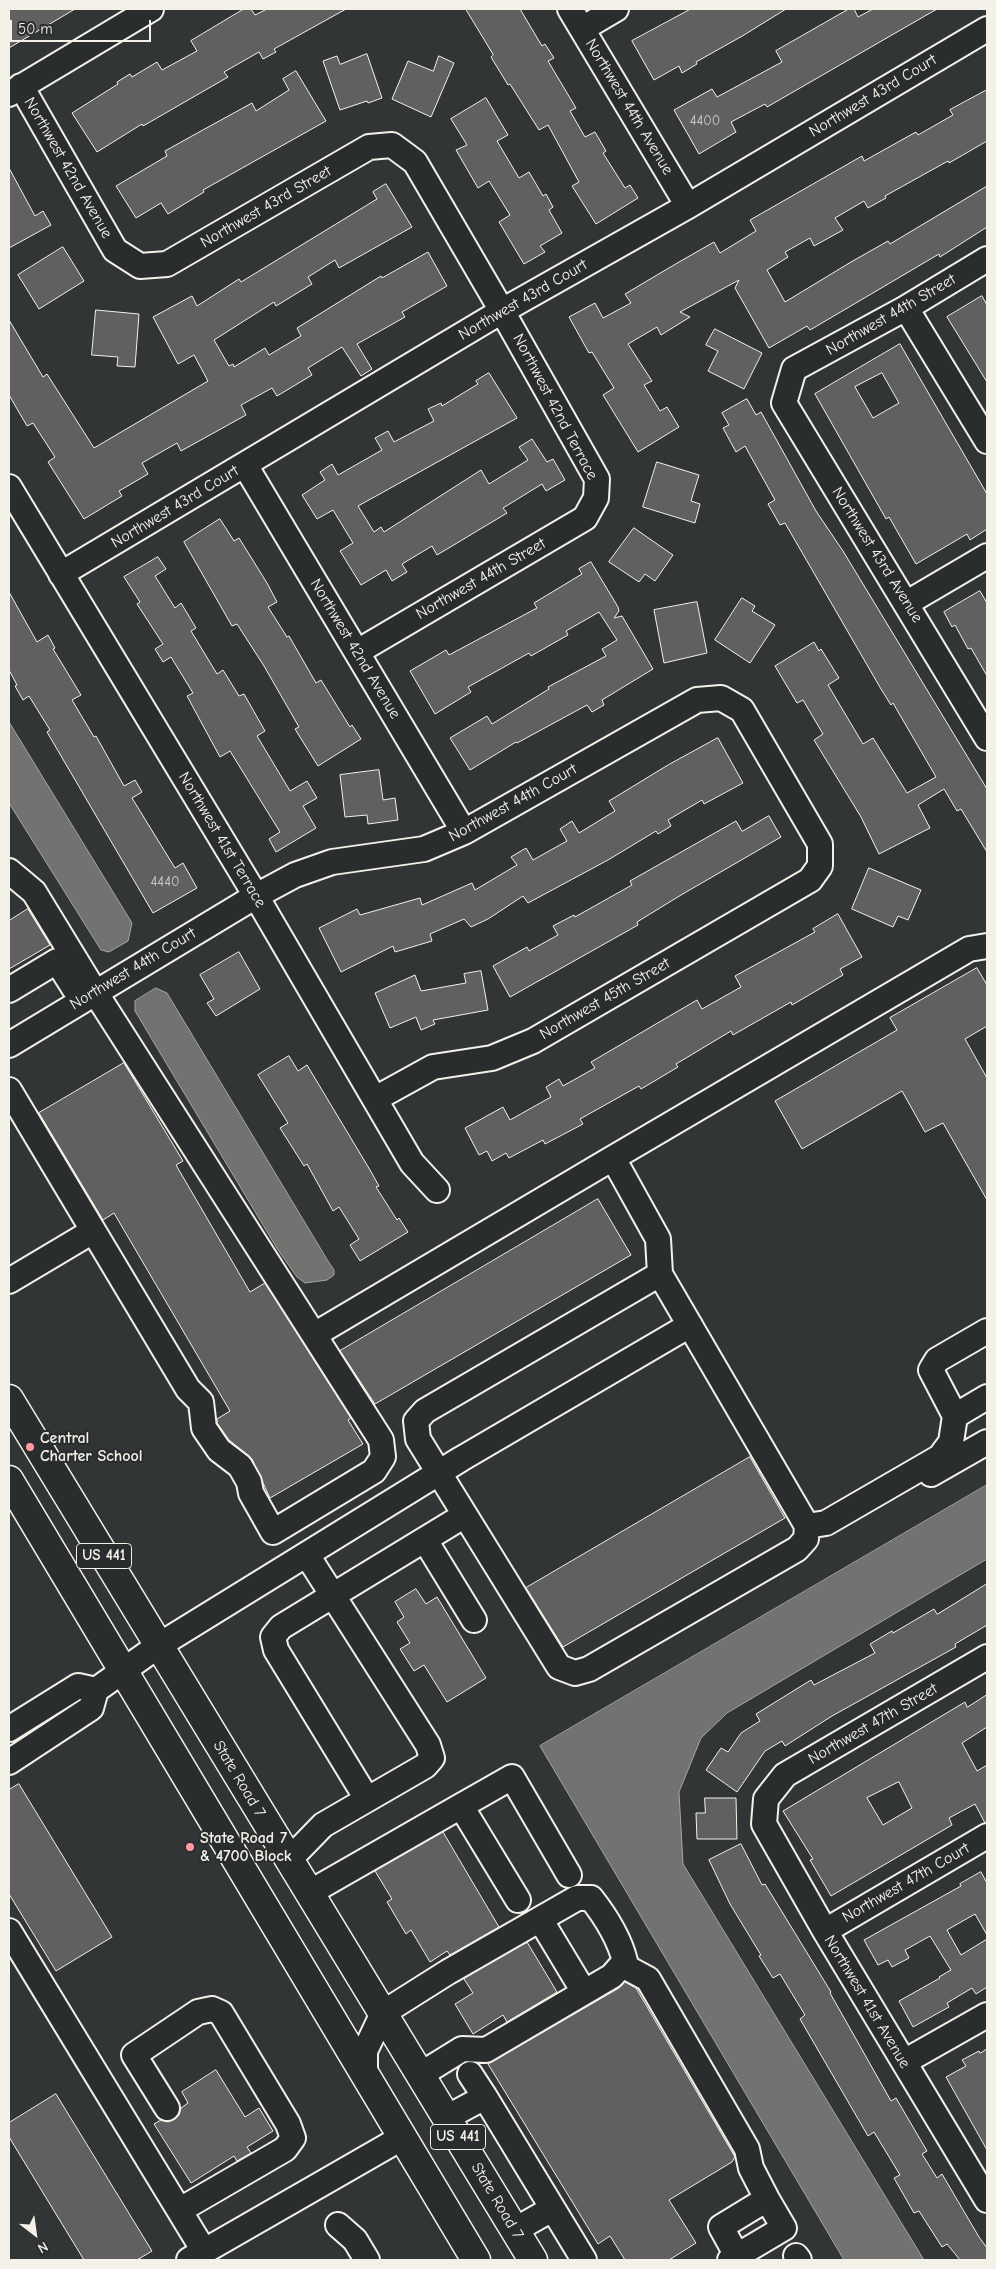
<!DOCTYPE html>
<style>
body{margin:0}
#map{position:relative;width:996px;height:2269px;overflow:hidden;background:#323535;font-family:"Comic Neue",sans-serif}
canvas{display:block}
.frame{position:absolute;inset:0;border:10px solid #f4f1e8;pointer-events:none}
.north{position:absolute;left:10px;top:2209px;width:50px;height:50px;-webkit-text-stroke:4px #2a2d2e;paint-order:stroke;rotate:150deg;font-size:14px;font-weight:700;line-height:20px;text-align:center;color:#f4f1e8}
.north::after{content:'';display:block;margin:auto;width:18px;height:22px;background:#f4f1e8;clip-path:polygon(50% 0,100% 100%,50% 72%,0 100%)}
.scale{position:absolute;left:10px;top:20px;width:141px;height:22px;box-sizing:border-box;border:2px solid #f4f1e8;border-top:0;padding-left:6px;font-size:15px;line-height:18px;white-space:nowrap;color:#f4f1e8;-webkit-text-stroke:4px #2a2d2e;paint-order:stroke}
</style>
<div id="map">
<canvas width="996" height="2269"></canvas>
<div class="frame"></div>
<div class="north">N</div>
<div class="scale">50 m</div>
</div>
<script>
const g = document.querySelector('canvas').getContext('2d');
g.lineJoin = 'round';
function fill(path, color) {
  g.fillStyle = color;
  g.fill(path, 'evenodd');
}
function trace(path, color, width, dash) {
  g.strokeStyle = color;
  g.lineWidth = width;
  g.lineCap = dash ? 'butt' : 'round';
  g.setLineDash(dash || []);
  g.stroke(path);
}
function write(font, color, halo, rows, align = 'center') {
  g.font = font + ' "Comic Neue",sans-serif';
  g.lineWidth = 4;
  g.setLineDash([]);
  g.textBaseline = 'middle';
  g.strokeStyle = halo;
  g.fillStyle = color;
  for (const [text, x, y, turn = 0] of rows) {
    g.save();
    g.translate(x, y);
    g.rotate((+turn || 0) * Math.PI / 180);
    g.textAlign = isNaN(turn) ? turn : align;
    if (halo) g.strokeText(text, 0, 0);
    g.fillText(text, 0, 0);
    g.restore();
  }
}
const water = new Path2D(`
 M9,722L132,923L128,941L109,952L101,950L9,803Z
 M156,988L167,993L328,1261L334,1270V1275L327,1280L305,1283L297,1277L278,1250L135,1011V1001Z
 M987,1485V1559L727,1713L701,1738L679,1792L683,1864L924,2260H844L540,1746Z`);
fill(water, '#727370');
trace(water, '#a6a5a0', 1);
const building = new Path2D(`
 M9,9H75L9,48Z
 M244,9H251L255,15L267,9H346L274,49L276,52L263,59L259,52L224,72L228,77L143,126L142,124L97,152L72,113L118,84L117,82L130,74L132,77L157,62L162,70L197,51L191,41Z
 M466,9H520L542,46L545,44L554,58L548,61L576,108L570,111L585,137L595,132L606,151L603,153L625,188L630,185L638,198L596,224L572,186L579,182L548,125L539,130L510,84L508,85L491,57L493,55Z
 M691,9H786L744,35L696,62L697,64L682,73L679,66L654,80L632,41Z
 M849,9H854L858,17L873,9H937L767,107L765,104L731,122L736,132L699,154L674,110L712,89L717,97L782,62L776,51Z
 M367,54L382,98L368,103L367,101L340,110L323,61L337,56L340,64Z
 M439,56L454,63L431,117L392,99L408,61L433,71Z
 M296,71L326,121L203,190L204,192L168,214L161,203L136,218L116,186L167,156L165,151L201,131L252,103L256,111L289,90L283,79Z
 M987,90V141L949,163L948,161L885,196L886,198L868,208L864,201L835,218L843,230L814,246L810,238L785,252L788,257L767,270L785,302L851,262L888,241L890,244L987,186V227L940,257L939,254L810,330L807,326L769,348L735,288L739,280L680,312L690,317L661,335L657,327L628,344L652,381L644,385L660,411L667,407L679,427L638,452L603,395L614,388L592,352L589,353L569,317L595,303L603,318L631,303L625,294L679,262L714,242L720,253L756,231L750,220L862,156L864,161L916,132L918,135L953,115L950,110Z
 M486,98L508,135L497,141L519,178L529,172L543,196L546,194L553,207L549,210L562,233L540,246L545,252L524,264L499,222L510,215L489,181L478,188L456,150L467,145L451,119Z
 M9,168L35,216L43,211L51,225L9,248Z
 M386,184L412,227L339,268L335,260L308,277L312,284L276,306L274,302L214,340L229,366L233,364L234,367L265,348L269,355L301,336L297,328L381,276L382,278L428,252L447,286L402,312L405,317L357,344L372,369L361,376L342,347L308,368L312,375L277,396L272,388L241,405L246,415L181,451L177,443L142,463L148,474L119,491L122,496L84,519L48,462L55,457L33,423L27,426L9,395V320L43,377L47,374L94,448L208,381L194,355L178,364L153,317L192,296L197,306L239,279L241,282L377,199L373,192Z
 M63,247L84,281L39,309L18,275Z
 M982,296L987,305V382L947,317Z
 M96,310L139,314L135,367L117,366L118,357L92,355Z
 M715,329L762,353L744,389L708,371L718,351L706,345Z
 M900,344L987,494V529L970,540L967,534L916,564L889,517L886,519L815,394ZM882,373L899,403L873,418L855,387Z
 M489,373L517,418L358,506L374,532L381,527L384,532L481,470L489,484L528,460L519,447L532,439L547,462L553,459L565,480L546,491L542,484L503,508L507,513L437,555L432,546L402,564L407,572L392,581L386,570L361,585L340,551L353,543L333,510L317,519L302,495L325,480L320,472L332,464L338,475L382,450L375,438L388,431L394,442L434,421L428,409L441,403L442,406L478,384L476,381Z
 M747,399L756,415L761,412L816,511L843,551L987,789V852L961,809L957,811L944,789L918,805L930,828L879,854L861,817L814,740L823,734L803,700L797,703L775,666L814,642L819,651L821,649L839,678L828,685L863,744L873,738L907,793L936,777L893,703L891,705L881,689L785,523L780,525L768,504L775,500L745,446L736,452L723,428L729,425L722,413Z
 M657,462L699,475L691,501L700,504L695,523L643,507Z
 M220,519L234,541L239,538L267,583L277,602L268,607L287,637L289,636L316,683L321,680L350,727L352,725L361,739L318,766L295,729L299,727L264,666L237,624L232,626L184,542Z
 M634,528L673,555L655,581L645,574L639,582L609,562Z
 M158,557L166,569L155,576L175,608L181,603L196,628L191,631L217,674L223,670L239,696L244,694L265,731L257,736L290,791L307,781L317,798L303,806L316,828L276,852L269,839L280,832L230,751L220,757L187,696L193,693L171,657L163,662L155,649L163,644L137,604L140,602L124,577Z
 M591,562L618,607L619,611L614,618L622,616L653,669L602,700L604,705L592,712L587,705L517,743L516,742L470,770L450,738L487,716L492,724L549,689L548,687L606,656L602,649L617,640L599,612L566,631L568,635L531,656L529,653L468,687L471,692L435,714L410,671L446,650L449,655L537,608L534,603L582,574L579,569Z
 M980,591L987,603V676L971,648L968,649L955,625L952,627L944,612Z
 M9,592L37,642L48,635L55,648L53,649L81,695L72,700L94,737L96,736L124,786L135,780L142,792L132,798L175,868L183,863L197,888L153,913L47,732L50,730L29,696L23,700L15,686L17,685L9,670Z
 M742,598L755,606L752,611L775,625L750,663L715,640Z
 M697,602L707,653L664,663L654,610Z
 M718,738L743,783L704,804L702,800L668,820L671,826L658,834L656,831L608,860L528,903L523,896L488,919L471,927L464,919L430,934L432,941L395,952L393,946L341,972L319,928L357,909L360,915L420,898L422,905L472,883L475,890L517,865L511,857L526,848L533,860L567,841L560,829L572,821L579,833L615,811L609,801L668,765Z
 M379,770L383,800L395,798L398,820L368,824L367,815L345,817L340,775Z
 M769,816L781,837L681,895L637,922L638,925L510,997L493,966L527,947L529,951L558,935L553,926L574,915L575,917L632,885L630,881L736,821L742,831Z
 M869,868L921,890L908,920L898,916L893,927L852,909Z
 M28,909L50,945L9,969V921Z
 M838,914L862,957L840,969L843,975L792,1005L791,1002L733,1035L731,1031L676,1064L678,1067L641,1089L639,1086L580,1119L583,1124L545,1144L543,1140L509,1158L506,1153L492,1161L487,1151L479,1155L465,1128L503,1107L510,1120L551,1097L546,1087L559,1079L563,1086L595,1068L591,1062L697,1000L702,1009L741,987L735,976L815,932L813,929Z
 M239,952L260,989L216,1016L207,1003L214,999L200,975Z
 M977,968L987,985V1026L965,1039L987,1078V1200L943,1123L925,1132L902,1091L802,1149L775,1101L897,1030L890,1018Z
 M481,971L488,1010L433,1020L435,1024L421,1030L416,1017L390,1028L375,993L415,975L421,991L466,983L464,974Z
 M289,1056L298,1071L307,1065L370,1170L379,1186L376,1187L397,1220L399,1218L408,1232L360,1261L350,1245L359,1239L339,1207L333,1211L307,1164L304,1166L280,1128L288,1123L258,1075Z
 M124,1063L183,1161L176,1165L250,1292L265,1283L351,1418L348,1420L363,1444L270,1498L252,1459L229,1440L217,1423V1419L230,1411L114,1213L103,1220L39,1113Z
 M598,1199L631,1255L375,1404L340,1351Z
 M750,1457L785,1518L563,1647L526,1588Z
 M987,1584V1625L955,1644L956,1647L832,1716L785,1746L782,1741L765,1751L737,1792L706,1770L721,1748L728,1752L741,1733L760,1721L756,1714L811,1680L814,1685L875,1653L870,1644L892,1631L893,1633L934,1609L937,1614Z
 M416,1589L426,1604L437,1597L486,1678L447,1702L424,1665L414,1671L400,1649L410,1643L397,1622L404,1617L395,1602Z
 M987,1695V1727L962,1743L977,1771L987,1765V1822L985,1823L975,1804L949,1818L952,1825L831,1896L810,1860L813,1859L783,1811L965,1702L967,1707ZM899,1782L912,1808L883,1825L867,1798Z
 M19,1784L112,1937L56,1971L9,1894V1790Z
 M705,1798H736L737,1839H697L696,1813H705Z
 M443,1832L499,1927L450,1955L447,1951L430,1962L411,1930L406,1934L387,1902L392,1899L375,1871Z
 M741,1844L762,1885L765,1884L831,1992L830,1993L891,2101L896,2098L927,2151L922,2154L937,2178L942,2174L979,2237L987,2248V2260H960L947,2244L942,2247L919,2211L914,2213L894,2178L900,2175L874,2132L868,2136L800,2019L805,2015L780,1974L773,1978L759,1956L761,1955L730,1904L709,1860Z
 M981,1872L987,1883V1935L975,1914L947,1930L961,1955L987,1939V1987L976,1994L972,1988L947,2003L949,2007L913,2027L899,2001L940,1978L939,1977L951,1970L930,1936L905,1950L909,1958L892,1967L888,1960L878,1965L864,1940L961,1886L960,1884Z
 M527,1942L557,1992L507,2022L503,2015L473,2034L455,2004L473,1993L464,1979Z
 M625,1982L636,1988L735,2157L732,2162L669,2200L696,2243L669,2260H625L610,2236L598,2244L488,2064L619,1988Z
 M987,2049V2150L946,2077L966,2066L962,2060L979,2051L980,2053Z
 M216,2070L245,2117L259,2108L273,2131L247,2147L251,2153L237,2161L234,2156L191,2183L154,2124L161,2120L168,2122L175,2119L179,2115L181,2108L188,2103L182,2092Z
 M56,2094L152,2251L137,2260H84L9,2137V2123Z`);
fill(building, '#5f605f');
trace(building, '#f4f1e8', 1);
const minor = new Path2D(`
 M570,9L688,206
 M582,29L616,9
 M21,86L115,250L140,266L167,264L369,147L392,145L415,162L502,311L597,479L596,498L585,518L357,652
 M9,94L151,9
 M987,259L906,308L794,369L784,403L987,738
 M906,308L987,441
 M245,465L464,832
 M9,487L256,896L412,1163L437,1190
 M61,574L502,311L688,206L987,29
 M907,603L987,556
 M9,871L34,892L95,992L381,1440L383,1457L374,1471L273,1532L251,1493L249,1482L240,1466L219,1450L204,1428L201,1402L188,1389L9,1090
 M9,990L57,961L74,988
 M9,1045L256,896L295,875L332,862L424,849L464,832L697,700L721,698L742,710L820,844V866L810,880L533,1041L492,1058L433,1067L375,1099
 M613,1158L969,949L987,946
 M9,1281L93,1231
 M314,1335L613,1158L658,1239L660,1274L807,1526L806,1539L797,1549L589,1669L575,1673L559,1667L418,1439L416,1421L425,1411L660,1274
 M955,1416L987,1397
 M931,1474L987,1442
 M807,1526L826,1523L940,1457L951,1442L955,1416L931,1370L937,1360L987,1331
 M425,1540L474,1620
 M987,1657L785,1775L766,1799L764,1824L825,1931L987,2200
 M9,1729L78,1686L96,1690
 M9,1762L91,1708L96,1690L158,1646L461,1459L690,1325
 M367,1799L276,1650L273,1637L281,1627L465,1515
 M461,1806L512,1777L569,1875
 M289,1860L323,1825L425,1766L432,1758L428,1745L307,1555
 M309,1893L461,1806L518,1900
 M540,1919L584,1992
 M9,1931L204,2251
 M825,1931L987,1836
 M622,1965L648,1979L747,2149L751,2168L767,2199
 M904,2062L987,2015
 M365,2073V2051L383,2013L448,1972L577,1898H591C606,1917 619,1938 625,1961L612,1976L486,2050L462,2049L420,2075
 M470,2074L485,2097
 M167,2108L134,2055L198,2012L212,2009L221,2013L288,2124L293,2138L285,2149L180,2210
 M446,2118L485,2097L584,2260
 M338,2225L355,2240L367,2260
 M515,2230L552,2209
 M796,2256L799,2260
 M189,2260L403,2137
 M730,2260L784,2228L767,2199L721,2227L737,2256`);
const major = new Path2D(`
 M9,1399L533,2260
 M9,1480L476,2260`);
trace(minor, '#f4f1e8', 28);
trace(major, '#f4f1e8', 31);
trace(minor, '#2a2d2e', 24);
trace(major, '#2a2d2e', 28);
for (const [x, y, r, color] of [
 [30,1447,5,"#ff9aa2"],
 [190,1847,5,"#ff9aa2"]
]) {
  const dot = new Path2D();
  dot.arc(x, y, r, 0, 2 * Math.PI);
  g.fillStyle = color;
  g.fill(dot);
  trace(dot, '#2a2d2e', 2);
}
write('14px', '#cfcdc6', null, [
 ["4400",705,121],
 ["4440",165,882]
]);
for (const [x, y, w] of [
 [104,1556,55],
 [458,2137,55]
]) {
  const box = new Path2D();
  box.roundRect(x - w / 2, y - 12.5, w, 25, 4);
  g.fillStyle = '#2a2d2e';
  g.fill(box);
  trace(box, '#f4f1e8', 1);
}
write('bold 15px', '#f4f1e8', null, [
 ["US 441",104,1556],
 ["US 441",458,2137]
]);
write('16px', '#f4f1e8', '#2a2d2e', [
 ["Northwest 43rd Court",873,96,-31],
 ["Northwest 44th Avenue",629,107,59],
 ["Northwest 42nd Avenue",68,168,60],
 ["Northwest 43rd Street",266,207,-30],
 ["Northwest 43rd Court",523,300,-30],
 ["Northwest 44th Street",891,315,-30],
 ["Northwest 42nd Terrace",555,407,62],
 ["Northwest 43rd Court",175,507,-31],
 ["Northwest 43rd Avenue",877,555,58],
 ["Northwest 44th Street",481,579,-30],
 ["Northwest 42nd Avenue",355,649,59],
 ["Northwest 44th Court",513,803,-29],
 ["Northwest 41st Terrace",222,840,59],
 ["Northwest 44th Court",133,969,-31],
 ["Northwest 45th Street",605,999,-30],
 ["Northwest 47th Street",873,1724,-30],
 ["State Road 7",239,1779,59],
 ["Northwest 47th Court",906,1883,-30],
 ["Northwest 41st Avenue",867,2002,59],
 ["State Road 7",497,2201,59]
]);
write('bold 16px', '#f4f1e8', '#2a2d2e', [
 ["Central",40,1438],
 ["Charter School",40,1456],
 ["State Road 7",200,1838],
 ["& 4700 Block",200,1856]
], 'left');
</script>
